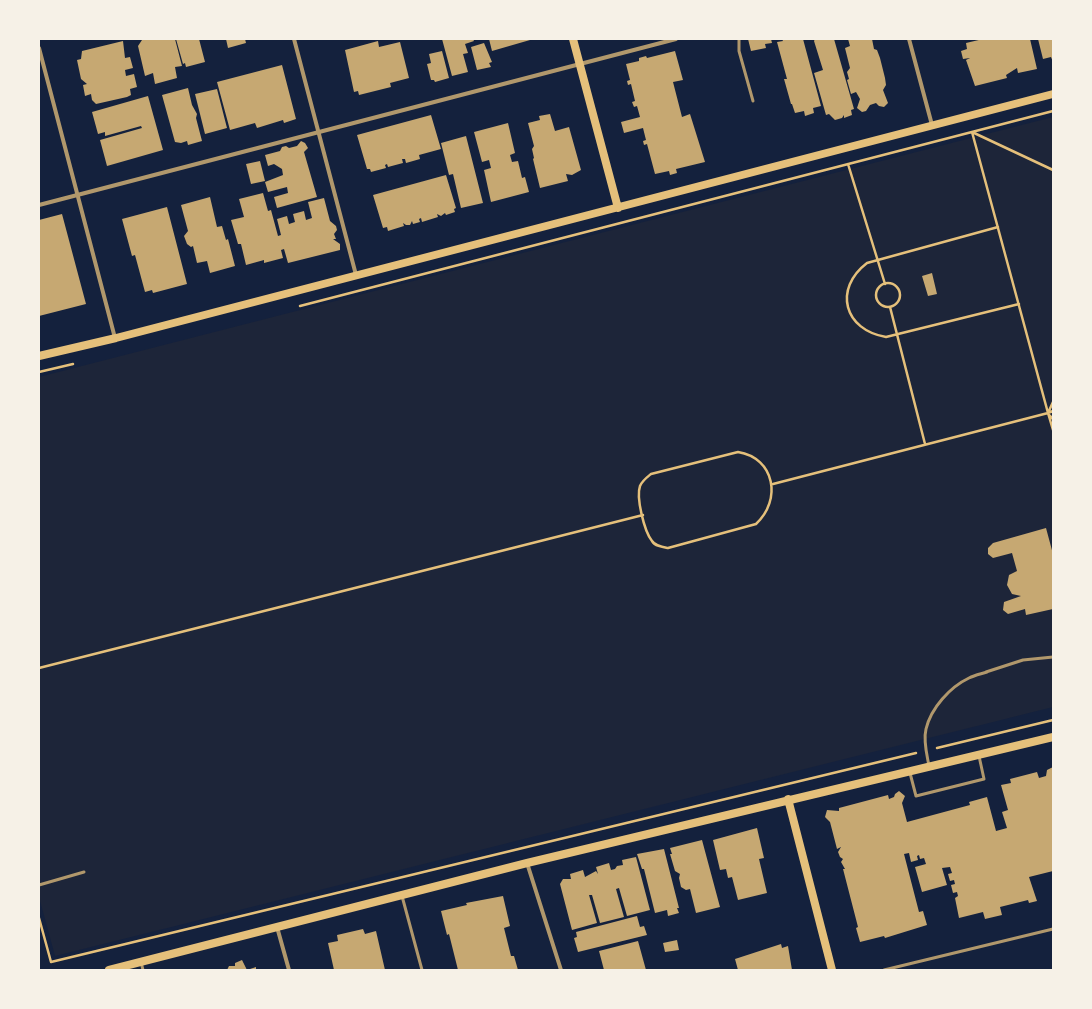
<!DOCTYPE html>
<style>
body{margin:0}
#map{position:relative;width:1092px;height:1009px;overflow:hidden;background:#14213d;font-family:Karla,sans-serif}
canvas{display:block}
.frame{position:absolute;inset:0;border:40px solid #f6f1e7;pointer-events:none}
</style>
<div id="map">
<canvas width="1092" height="1009"></canvas>
<div class="frame"></div>
</div>
<script>
const g = document.querySelector('canvas').getContext('2d');
g.lineJoin = 'round';
function fill(path, color) {
  g.fillStyle = color;
  g.fill(path, 'evenodd');
}
function trace(path, color, width, dash) {
  g.strokeStyle = color;
  g.lineWidth = width;
  g.lineCap = dash ? 'butt' : 'round';
  g.setLineDash(dash || []);
  g.stroke(path);
}
fill(new Path2D(`
 M1053,117V707L55,956L39,897V377Z`), '#1d2539');
fill(new Path2D(`
 M146,39H175L182,66L175,67L177,78L155,84L153,73L145,76L138,46L142,40Z
 M176,39H199L205,62L186,67L185,63L183,64Z
 M226,39H245L246,43L228,48Z
 M442,39H473L474,41L465,44L468,53L463,54L468,72L452,76Z
 M489,39H530V40L492,51Z
 M748,39H771L772,43L765,44L766,48L751,51Z
 M782,39H803L821,106L813,108L814,113L805,116L804,111L795,113L792,104H791L784,79H787L777,42L783,41Z
 M815,39H834L854,109L851,110L852,115L844,118V115L842,118L835,120L829,114L826,115L814,73L823,70L814,41Z
 M848,39H872L874,49L877,50L880,58L885,78L886,85L883,90L888,103L884,107L879,106L876,103L870,105L866,111L862,112L857,108L860,99L856,92L851,94L847,80L849,79L847,72L850,68L845,48L850,46Z
 M983,39H1030L1037,69L1018,73L1017,68L1006,75L1007,78L975,86L966,60L970,58L963,59L961,51L967,49L966,43Z
 M1038,39H1053V62L1051,57L1043,59Z
 M123,41L125,58L130,57L133,68L125,70L126,76L134,74L137,87L130,89L131,95L127,97L96,104L92,100L91,94L85,96L83,85L87,84L81,79L77,60L81,59L82,51Z
 M378,41L379,47L400,42L409,78L390,83L391,87L359,95L358,91L354,92L345,50Z
 M484,43L492,62L489,63L491,67L477,70L471,47Z
 M442,51L449,78L435,82L434,80H431L427,64L431,63L429,54Z
 M675,51L683,80L673,82L682,117L690,114L705,162L676,169L677,173L670,175L669,171L655,174L647,144L644,145L643,141L646,140L643,128L624,133L621,122L640,117L637,106L634,107L632,102L635,101L631,84L628,85L627,81L630,80L626,64L639,61V58L646,56L647,58Z
 M282,65L296,119L284,123L283,120L257,128L255,123L230,130L217,82Z
 M188,88L192,105L197,114L196,118L202,141L188,145L187,141L181,143L175,142L162,95Z
 M217,89L227,128L205,134L195,94Z
 M148,96L163,150L107,166L100,140L142,128L141,126L105,136V132L98,134L92,112Z
 M550,114L555,131L569,127L581,170L572,175L566,174L568,181L540,188L533,159L534,158L532,149L534,146L528,123L540,120L539,116Z
 M431,115L441,149L419,155L420,159L406,163L405,159H402L403,163L388,167L387,164L385,165L386,168L371,172L370,169H367L357,135Z
 M508,123L515,153L510,155L512,162L518,161L522,178L525,177L529,192L491,202L484,170L491,168L489,160L482,162L474,132Z
 M466,136L483,203L461,208L453,174L449,175L441,143Z
 M301,141L305,143L308,148L304,152L317,197L277,208L274,197L288,193L287,187L268,192L265,182L283,175L282,169L274,164L268,166L265,155L280,151L282,147L286,146L289,148L297,146Z
 M260,161L265,181L251,184L246,164Z
 M446,175L456,208L454,209L455,212L446,215L445,213L441,216L437,214L438,217L422,222L421,218L419,219L420,222L413,224L412,221L410,225H406L403,223L404,226L388,231L387,227L383,228L373,195Z
 M263,193L268,211L271,210L278,236L281,235L277,219L287,216L289,224L295,222L293,214L304,211L306,220L312,218L308,202L324,198L330,221L336,226L337,230L334,234L336,239H333L340,244V250L288,263L284,249L281,250L283,258L264,263V260L246,265L241,244H238L231,220L244,217L239,199Z
 M210,197L217,227L222,226L226,240L228,239L235,266L210,273L207,261L197,263L193,246L191,247L187,244L184,236L188,231L181,205Z
 M167,207L187,284L153,293L152,290L145,292L135,255L132,256L122,219Z
 M62,214L86,304L39,316V220Z
 M932,273L937,294L928,296L922,276Z
 M1046,528L1053,554V609L1026,615L1025,609L1008,614L1003,610L1004,602L1021,596L1012,594L1007,585L1009,575L1017,571L1012,553L993,558L988,554V548L993,543Z
 M1053,767V871L1029,877L1037,901L1029,903L1028,900L1000,907L1002,915L985,919L983,912L959,918L955,898L958,896L957,892L953,893L951,885L955,884L954,880L950,881L948,874L952,873L950,867L942,868L947,885L922,892L915,867L926,864L924,858L920,859L919,855L917,856L918,860L911,862L909,853L904,854L919,912L923,911L927,925L885,938L884,936L860,942L856,928L858,927L843,869H845L841,862L843,859L840,857L838,852L841,847L837,849L830,822L825,817L827,810L839,811V808L888,795L889,799L894,797L895,794L899,791L905,796L902,803L907,822L970,805L969,802L987,797L996,831L1007,828L1002,812L1008,810L1001,785L1011,783L1010,779L1037,772L1039,778L1046,776L1047,770Z
 M757,828L764,858L759,859L767,893L738,900L732,877L728,878L726,869L720,870L713,840Z
 M702,840L720,907L696,913L690,889L686,890L681,887L679,878L680,874L675,871L670,854H672L670,848Z
 M664,849L679,908H677L679,913L668,916L667,910L655,913L644,869H642L637,854Z
 M636,857L650,910L627,916L619,888L616,889L624,917L600,923L592,895H589L597,923L572,930L560,884L563,879H571L570,874L583,870L585,877L596,871L598,874L596,867L609,863L611,870L615,869L617,866L623,865L622,860Z
 M503,896L510,926L504,928L511,956H514L518,970H458L449,934L447,935L441,911L467,905L466,903Z
 M637,916L640,927L644,926L647,935L578,952L574,938L577,937L576,932Z
 M363,929L365,934L376,931L385,970H334L328,943L338,941L337,935Z
 M677,940L679,950L665,952L663,943Z
 M638,941L646,970H604L599,951Z
 M781,944L782,948L788,946L792,970H738L735,959Z
 M242,960L247,970L256,967V970H227L229,966H235V963Z`), '#c6a872');
trace(new Path2D(`
 M972,132L1048,413L1053,411
 M972,132L1053,170
 M848,164L885,284
 M998,227L867,263C833,289 844,330 886,337L1019,304
 M876 295a12 12 0 1 1 24 0a12 12 0 1 1-24 0Z
 M300,306L1053,111
 M890,307L925,444
 M39,372L73,364
 M1053,402L1048,413L1053,430
 M1049,415L1053,419
 M738,452C775,458 782,500 756,524L668,548C662,547 655,546 652,541C644,531 636,497 640,486C642,481 646,478 651,474Z
 M773,484L1048,413
 M39,668L643,515
 M937,748L1053,720
 M39,918L51,962L916,753`), '#e5c07b', 2.5);
trace(new Path2D(`
 M739,39V51L753,101
 M986,672L1023,660L1053,657
 M929,766C927,755 923,741 926,729C931,708 950,687 969,678C975,675 981,674 987,672
 M910,773L916,796L984,779L979,756
 M39,885L84,872
 M402,896L422,970
 M141,962L143,970
 M884,970L1053,929`), '#b1986c', 3);
trace(new Path2D(`
 M294,39L356,275
 M909,39L932,125
 M39,48L115,338
 M39,205L676,39
 M527,863L561,970
 M277,927L289,970`), '#b1986c', 4);
trace(new Path2D(`
 M573,39L618,208
 M39,356L116,338L1053,94
 M788,799L832,970
 M109,970L527,863L1053,737`), '#e5c07b', 8);
</script>
